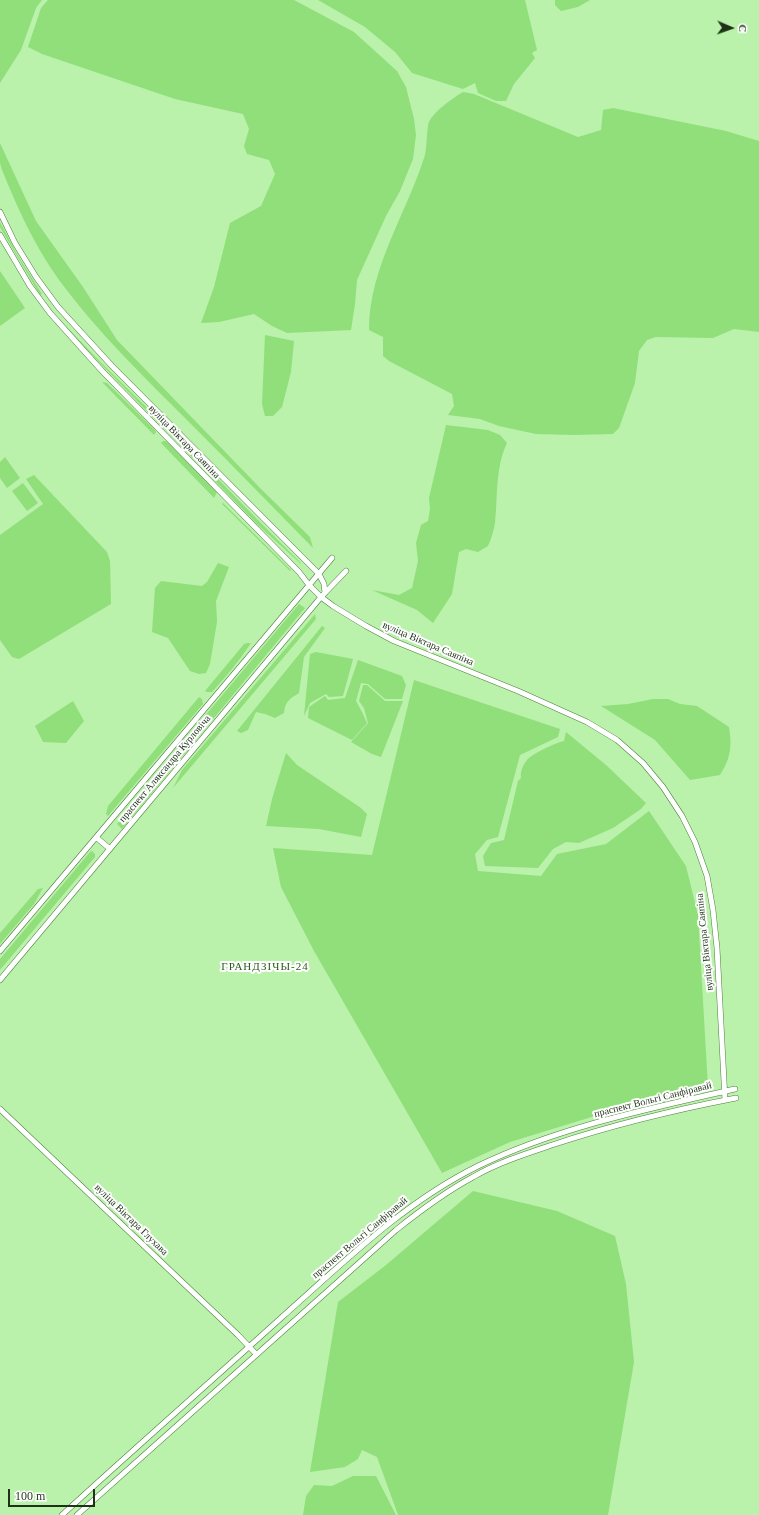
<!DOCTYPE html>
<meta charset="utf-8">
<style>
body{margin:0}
#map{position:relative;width:759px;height:1515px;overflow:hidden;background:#baf1ab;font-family:"Times New Roman",serif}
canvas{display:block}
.north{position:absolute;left:711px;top:8px;width:40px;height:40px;-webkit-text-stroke:3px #fff;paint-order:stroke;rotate:92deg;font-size:11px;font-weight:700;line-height:16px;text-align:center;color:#1d3217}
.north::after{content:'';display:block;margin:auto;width:14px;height:18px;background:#1d3217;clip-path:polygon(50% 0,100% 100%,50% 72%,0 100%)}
.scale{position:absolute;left:8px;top:1489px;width:87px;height:18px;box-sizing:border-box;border:2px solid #1d3217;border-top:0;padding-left:5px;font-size:12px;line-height:14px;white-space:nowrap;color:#1d3217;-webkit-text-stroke:3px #fff;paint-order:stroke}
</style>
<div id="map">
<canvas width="759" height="1515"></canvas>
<div class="north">С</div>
<div class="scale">100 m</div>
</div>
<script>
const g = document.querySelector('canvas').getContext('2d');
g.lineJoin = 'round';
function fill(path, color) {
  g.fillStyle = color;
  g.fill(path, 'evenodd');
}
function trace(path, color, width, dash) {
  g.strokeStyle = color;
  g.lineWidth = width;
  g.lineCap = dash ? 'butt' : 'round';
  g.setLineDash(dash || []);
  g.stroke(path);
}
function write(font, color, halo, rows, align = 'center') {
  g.font = font + ' "Times New Roman",serif';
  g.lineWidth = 4;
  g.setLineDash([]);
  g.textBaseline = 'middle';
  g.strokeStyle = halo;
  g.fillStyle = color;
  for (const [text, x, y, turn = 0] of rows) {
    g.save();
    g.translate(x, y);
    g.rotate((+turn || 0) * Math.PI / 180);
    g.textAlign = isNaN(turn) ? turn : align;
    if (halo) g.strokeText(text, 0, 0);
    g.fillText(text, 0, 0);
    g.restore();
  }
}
fill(new Path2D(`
 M0,0H42L36,8L21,50L0,83Z
 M48,0H294L354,32L397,71L406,87L414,119L416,135L413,159L400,191L386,216L357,280L355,304L351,330L287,333L272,326L254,314L219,322L201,323L214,287L230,223L261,206L275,174L269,160L247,154L244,146L249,129L243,114L175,99L42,54L28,47L41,8Z
 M318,0H525L537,50L532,53L535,58L514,84L506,101H496L478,93L475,83L463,89L412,73L395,52L365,27Z
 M555,0H590L578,7L561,11L555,5Z
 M463,92L474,94L578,137L601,130L603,110L613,108L726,131L759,141V332L734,329L713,338L656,337L647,340L639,351L635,383L619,428L613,434L575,435L536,434L499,426L480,419L448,415L454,406L452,394L389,361L383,356V337L369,330C369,267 407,213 425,155C427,147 427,126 429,122C434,111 453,98 463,92Z
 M0,143L36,221L83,287L117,340L261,489L310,537L313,548C273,507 234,467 194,427C147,380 98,333 59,280C34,245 18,209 2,170L0,163Z
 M0,222L17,254L42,294L40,295L0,227Z
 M0,271L25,308L0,326Z
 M61,323H63C104,367 148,408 190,450C227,488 263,526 301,563V564L258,525Z
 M265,335L294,341L291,372L282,407L273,416H265L262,404Z
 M102,382L107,383L155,430L156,432L154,435Z
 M446,425L488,430L500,435L507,443C495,468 498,496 495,523C494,530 491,539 488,546L478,552L466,549L459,552L452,594L433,623L417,610L372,590L399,595L412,588L418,561L416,543L421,525L428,521L430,509L429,498Z
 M163,441H166L173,447L217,492L214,498L161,443Z
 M5,457L20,478L7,488L0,478V462Z
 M34,475L107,552L110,561L111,604L19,659L12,657L0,640V535L43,504L26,479Z
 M23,483L38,503L27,511L12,491Z
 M223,503L291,570L290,571L222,504Z
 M218,563L229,567L216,601L217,622L210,664L206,673L199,674L190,671L168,638L152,632L155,588L161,581L202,586L207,582Z
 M299,604L305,608L122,829L117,824L144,791L155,775Z
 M315,614L316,619L173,788L182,770Z
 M322,626L325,628L304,657L299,693C289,699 285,702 284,713L275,718L265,714L256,712L248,730L241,733L237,731Z
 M247,643H251C239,661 226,677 212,692H207L205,691L244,644Z
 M316,652L353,659L343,696L329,697L326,694L310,703L304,716L310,654Z
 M358,660L402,676L406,685L402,699H385L368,684L361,683L356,701L362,712L367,723L352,740L308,718L309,707L325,696L328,700L345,698Z
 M414,680L560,729L558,737L520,755L498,837L487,840L475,854L478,871L541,876L557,854L606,844L649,811L686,866L698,915L708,1087L595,1116L510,1142L442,1173L314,951L281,887L273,848L372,855Z
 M363,685H367L385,701H403L381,757L372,754L351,742L368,723L364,708L359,701Z
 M199,697L202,699L203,704L108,816L106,814L108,806Z
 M653,699H668L680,704L697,706L729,727C732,746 731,758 720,775L690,780L655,740L601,706L628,704Z
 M73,701L84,721L66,743L43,742L35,726Z
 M566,732L606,765L646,803L641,809L613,828L579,843L566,842L553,849L538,868L485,866L483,856L491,843L504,840L518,781L521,778C520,772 523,765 527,760C530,755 557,742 564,741Z
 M286,753L297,765L361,808L367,814L361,837L319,829L266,826L272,799Z
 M92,851L95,854V857L0,970V959L90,852Z
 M43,888L34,904L0,944V933L38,889Z
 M473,1191L557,1211L615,1236L626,1284L634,1362L608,1515H398L377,1457L362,1450L358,1459L345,1467L310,1472L338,1302L386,1265Z
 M353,1476H376L396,1515H303L306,1496L314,1485L332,1486Z`), '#90df7a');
const street = new Path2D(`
 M0,212L15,243L36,277L58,307L112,366L319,574L324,584L325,593
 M0,235L30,286L50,313L103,372L299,572L309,585L321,597L333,606L366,626L394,641L518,691L587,722L617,740L643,763L663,787L682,816L695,842L707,876L713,910L717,948L725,1100
 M97,838L110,849
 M0,951L332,558
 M0,980L321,597L346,571
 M0,1109L238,1335L256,1354
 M62,1515C134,1449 208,1384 281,1318C343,1263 403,1203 478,1166C559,1127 648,1109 735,1089
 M77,1515L396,1230C421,1210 445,1192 473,1177C497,1163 525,1154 552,1145C612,1125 674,1110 736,1098`);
trace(street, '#4d7f3f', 6);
trace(street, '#fff', 5);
write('10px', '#1d3217', '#fff', [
 ["вуліца Віктара Саяпіна",184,442,46],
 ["вуліца Віктара Саяпіна",428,644,23],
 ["праспект Аляксандра Курловіча",165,769,-50],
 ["вуліца Віктара Саяпіна",705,942,-96],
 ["праспект Вольгі Санфіравай",653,1100,-14],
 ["вуліца Віктара Глухава",131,1220,44],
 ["праспект Вольгі Санфіравай",360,1238,-40]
]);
g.letterSpacing = '1px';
write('11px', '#295919', '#fff', [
 ["ГРАНДЗІЧЫ-24",265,967]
]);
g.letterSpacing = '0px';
</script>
